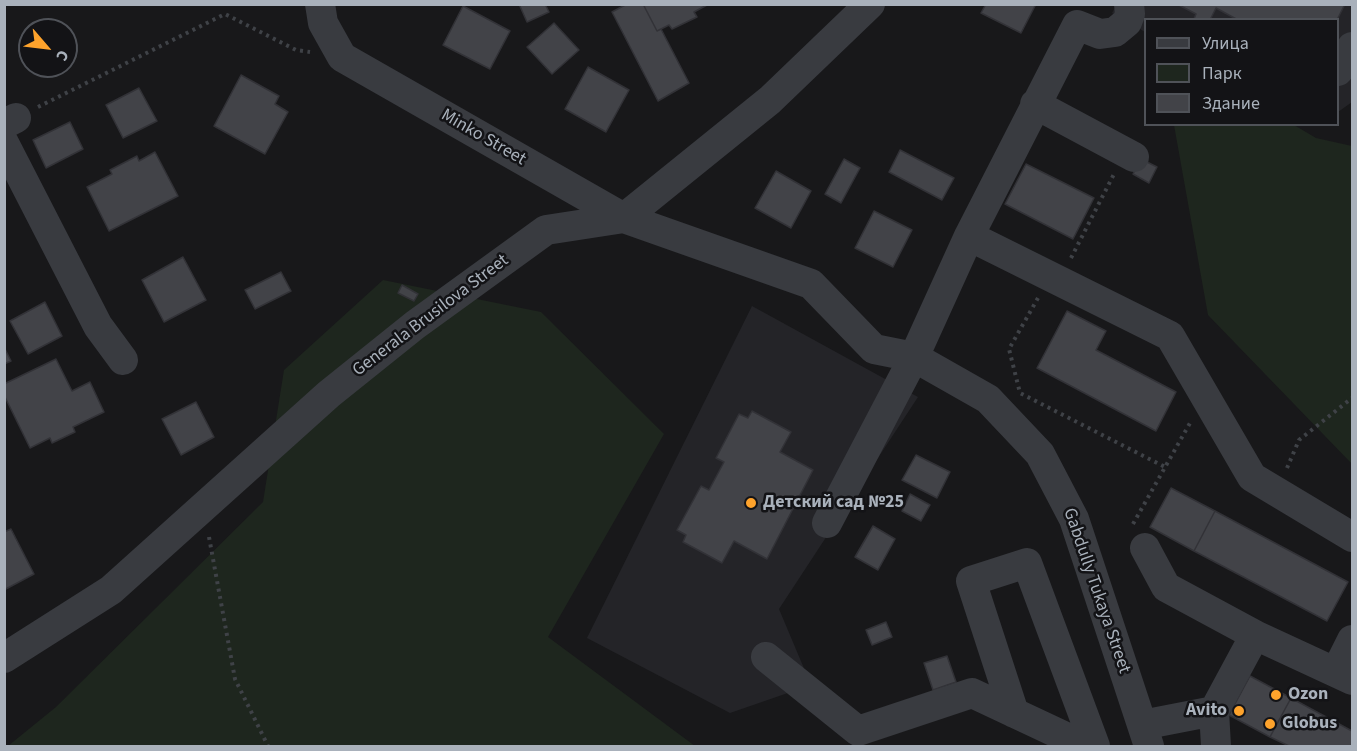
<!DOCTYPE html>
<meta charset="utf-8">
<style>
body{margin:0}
#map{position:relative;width:1357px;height:751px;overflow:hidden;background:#18181a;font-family:"Source Sans 3",sans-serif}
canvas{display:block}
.frame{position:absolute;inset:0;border:6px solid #a9b1bb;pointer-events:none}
.legend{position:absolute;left:1144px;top:18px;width:195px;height:108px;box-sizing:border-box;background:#131316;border:2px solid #4f5258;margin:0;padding:8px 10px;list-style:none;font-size:18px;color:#a9b1bb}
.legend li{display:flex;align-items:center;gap:12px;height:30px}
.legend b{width:30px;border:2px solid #4f5258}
.north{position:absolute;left:18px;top:18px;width:60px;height:60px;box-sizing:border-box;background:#131316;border:2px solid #4f5258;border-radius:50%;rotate:118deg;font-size:16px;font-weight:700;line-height:24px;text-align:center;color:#a9b1bb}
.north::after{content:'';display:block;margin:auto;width:21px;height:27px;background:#fea32c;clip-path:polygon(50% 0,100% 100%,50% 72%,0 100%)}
</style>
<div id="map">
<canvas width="1357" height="751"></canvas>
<div class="frame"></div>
<ul class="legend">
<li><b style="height:8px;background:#393b40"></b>Улица</li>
<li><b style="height:16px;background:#1e261e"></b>Парк</li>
<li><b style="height:16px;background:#424348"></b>Здание</li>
</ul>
<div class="north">С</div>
</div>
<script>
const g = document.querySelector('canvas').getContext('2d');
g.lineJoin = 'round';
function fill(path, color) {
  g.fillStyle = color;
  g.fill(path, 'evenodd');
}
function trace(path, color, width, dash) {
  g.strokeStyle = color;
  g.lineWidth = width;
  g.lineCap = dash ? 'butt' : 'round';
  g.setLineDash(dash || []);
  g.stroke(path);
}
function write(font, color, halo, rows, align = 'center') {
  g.font = font + ' "Source Sans 3",sans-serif';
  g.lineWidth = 5;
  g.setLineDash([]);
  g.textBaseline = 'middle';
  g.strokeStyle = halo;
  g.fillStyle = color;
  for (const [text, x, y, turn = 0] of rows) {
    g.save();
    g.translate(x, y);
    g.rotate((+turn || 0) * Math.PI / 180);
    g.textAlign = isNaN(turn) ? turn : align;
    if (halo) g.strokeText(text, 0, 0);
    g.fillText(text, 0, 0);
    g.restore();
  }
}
fill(new Path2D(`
 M1117,4L1352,5V102L1338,112V20H1146L1145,32L1112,13Z
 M752,306L918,397L779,609L811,685L730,713L587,638Z`), '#242428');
fill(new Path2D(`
 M1174,125H1294L1316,138L1352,146V464L1208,315Z
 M383,280L541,312L664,434L548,637L695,746H8L56,707L263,502L284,370Z`), '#1e261e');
const building = new Path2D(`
 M519,4H545L549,12L527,22Z
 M627,4H643L657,31L661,29L689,83L658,101L612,12Z
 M643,4H706L707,5L694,12L697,17L672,29L669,25L657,31Z
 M986,4H1036L1021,33L981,13Z
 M1177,4H1345L1337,20H1238L1216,8L1210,20H1195L1194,19L1196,14Z
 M463,6L510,31L490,69L443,45Z
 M554,23L579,50L552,74L527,47Z
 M588,67L629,90L606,132L565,109Z
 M241,75L279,96L275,104L288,112L265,154L214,126Z
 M139,88L157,121L123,138L106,105Z
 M70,122L83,149L46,168L33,140Z
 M900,150L954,178L942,200L889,172Z
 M155,152L178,196L109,231L87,187L112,174L110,170L137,156L139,161Z
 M844,159L860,168L841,203L825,194Z
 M1141,159L1157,167L1149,183L1133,174Z
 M1026,164L1094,198L1073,239L1005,204Z
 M776,171L811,191L791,228L755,208Z
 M874,211L912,230L893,267L855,248Z
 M183,257L206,300L164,322L142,280Z
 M281,272L291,291L255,309L245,290Z
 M402,285L418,294L414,301L398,293Z
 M45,302L62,336L28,354L10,321Z
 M1067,311L1106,331L1096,350L1176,392L1156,431L1037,368Z
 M4,347L11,361L4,364Z
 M56,359L72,391L90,382L104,412L73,427L75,432L52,443L50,438L30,448L4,395V384Z
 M196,402L214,437L181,455L162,419Z
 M752,411L791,432L780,452L813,470L767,559L734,541L722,563L683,542L686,535L677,530L701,486L709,490L724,462L716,458L739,414L748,418Z
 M916,455L950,472L937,498L902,480Z
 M1171,488L1215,511L1194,551L1150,527Z
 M910,494L930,505L921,521L902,511Z
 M1215,511L1348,582L1327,621L1194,551Z
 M873,526L895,539L878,570L855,557Z
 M11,529L34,574L4,590V532Z
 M886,622L892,637L872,645L866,630Z
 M947,656L956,682L933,690L924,663Z
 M1250,676L1291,698L1270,737L1229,715Z
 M1291,698L1352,731V746H1289L1270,737Z`);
fill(building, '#424348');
trace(building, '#323237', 1.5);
trace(new Path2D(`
 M38,107L225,14L296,50L310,52
 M1071,258L1114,174
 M1038,298L1009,349L1020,393L1165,467
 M1287,468L1299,440L1352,398
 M1133,524L1190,423
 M209,537L235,679L268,746`), '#3f4247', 4, [3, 4.5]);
trace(new Path2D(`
 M320,4L323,23L342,57L624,218L811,284L874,349L914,357L988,399L1040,454L1074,519L1149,746
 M1338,71L1343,65L1352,47
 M1035,104L1134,157
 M4,124L16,118
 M4,143L98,326L123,360
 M969,236L1170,336L1252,477L1352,537
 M827,523L914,357L969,236L1077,25L1100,34L1115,32L1127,22L1130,14L1129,4
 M1145,548L1166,587L1255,635L1352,680
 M766,657L858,731L972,693L1085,746
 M4,658L111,590L329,394L415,325L546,230L624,218L770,100L870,4
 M1336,672L1352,640
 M1014,713L971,581L1027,563L1095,746
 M1142,725L1214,711
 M1216,746L1214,711L1255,635`), '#393b40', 30);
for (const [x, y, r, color] of [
 [751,503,6,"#fea32c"],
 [1276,695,6,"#fea32c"],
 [1239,711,6,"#fea32c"],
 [1270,724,6,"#fea32c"]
]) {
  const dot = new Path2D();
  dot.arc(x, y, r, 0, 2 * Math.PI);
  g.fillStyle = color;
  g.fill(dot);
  trace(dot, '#131316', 2);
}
write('18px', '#a9b1bb', '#131316', [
 ["Minko Street",483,138,30],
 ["Generala Brusilova Street",431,316,-37],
 ["Gabdully Tukaya Street",1096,591,71]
]);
write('bold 18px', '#a9b1bb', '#131316', [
 ["Детский сад №25",763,503],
 ["Ozon",1288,695],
 ["Avito",1227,711,"right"],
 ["Globus",1282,724]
], 'left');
</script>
